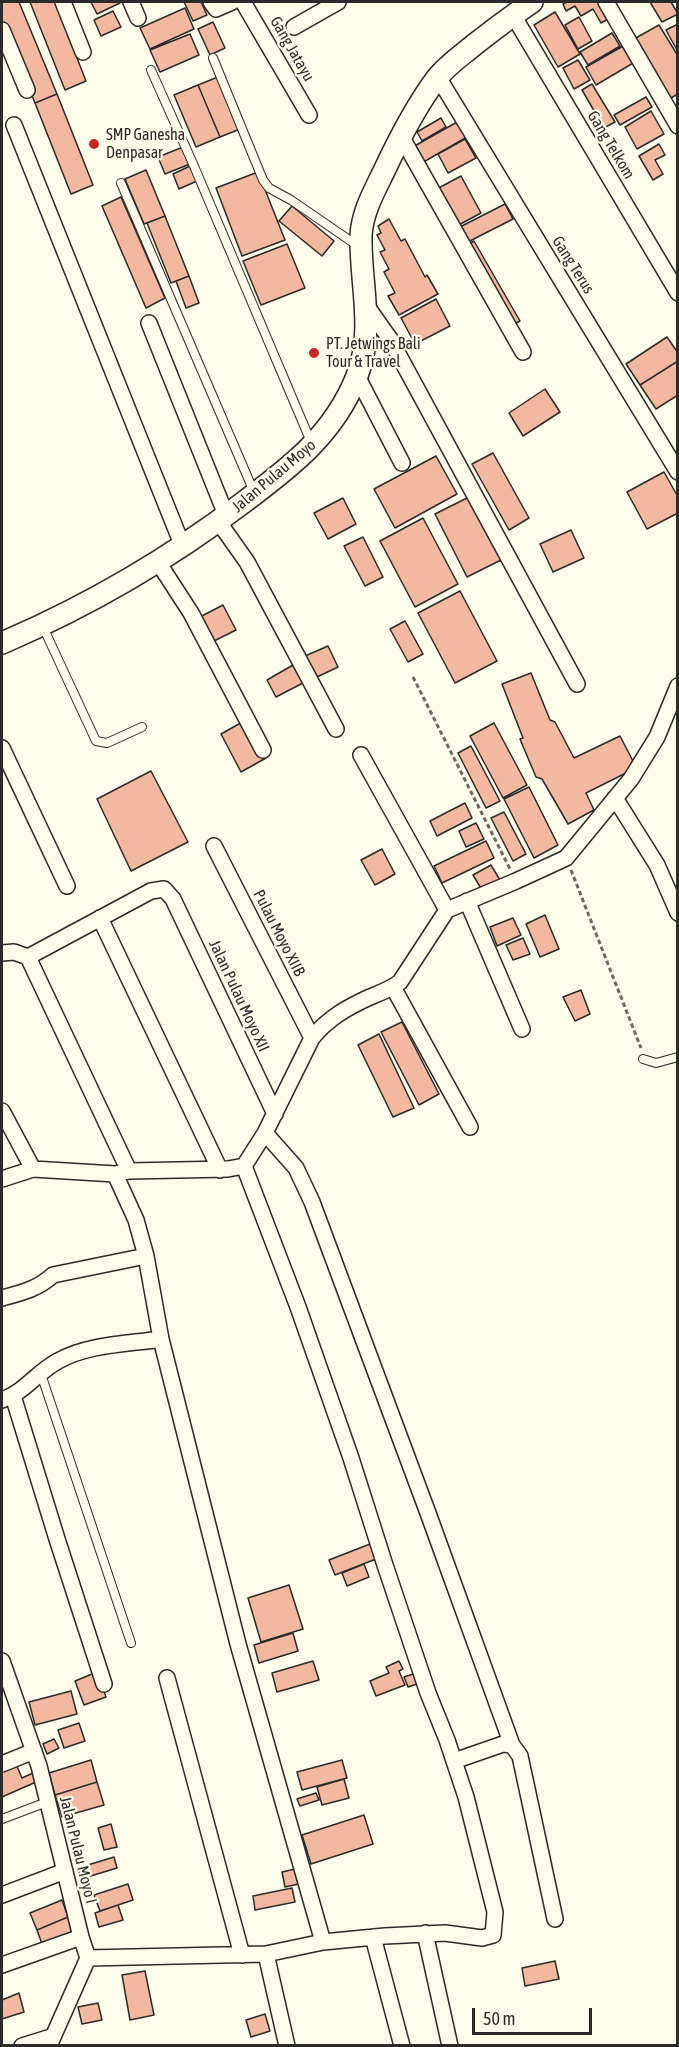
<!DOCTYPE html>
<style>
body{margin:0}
#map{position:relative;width:679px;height:2047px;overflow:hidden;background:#fdfbea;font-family:"Asap Condensed",sans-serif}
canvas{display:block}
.frame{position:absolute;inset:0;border:3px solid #2b2b2b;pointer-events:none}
.scale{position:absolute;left:472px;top:2008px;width:120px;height:27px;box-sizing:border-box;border:3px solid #2b2b2b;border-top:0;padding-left:8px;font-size:18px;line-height:21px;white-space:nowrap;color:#2b2b2b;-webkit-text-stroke:4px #fdfbea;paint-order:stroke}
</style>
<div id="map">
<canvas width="679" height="2047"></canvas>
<div class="frame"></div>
<div class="scale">50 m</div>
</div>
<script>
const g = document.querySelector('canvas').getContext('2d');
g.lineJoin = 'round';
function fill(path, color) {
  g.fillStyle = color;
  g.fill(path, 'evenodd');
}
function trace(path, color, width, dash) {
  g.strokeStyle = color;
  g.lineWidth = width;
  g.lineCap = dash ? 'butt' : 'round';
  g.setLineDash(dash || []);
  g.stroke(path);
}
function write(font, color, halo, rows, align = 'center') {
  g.font = font + ' "Asap Condensed",sans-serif';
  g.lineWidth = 4.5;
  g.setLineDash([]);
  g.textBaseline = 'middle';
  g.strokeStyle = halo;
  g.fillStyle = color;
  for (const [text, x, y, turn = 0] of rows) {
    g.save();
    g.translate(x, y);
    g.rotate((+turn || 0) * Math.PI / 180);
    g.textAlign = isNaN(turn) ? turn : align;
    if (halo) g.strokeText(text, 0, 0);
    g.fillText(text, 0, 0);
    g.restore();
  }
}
const building = new Path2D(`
 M2,2H19L57,94L35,103L2,22Z
 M30,2H55L86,81L65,90Z
 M91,2H119L120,3L97,14Z
 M184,2H201L207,15L193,21Z
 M567,2H601L610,18L601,23L593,9L581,16L575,6L566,11L563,4Z
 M650,2H671L678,14L662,22Z
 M185,8L194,29L150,49L140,28Z
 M113,11L121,27L101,36L94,20Z
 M555,12L580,54L558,67L534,25Z
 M579,17L592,41L578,49L565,25Z
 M213,22L225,48L210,55L198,29Z
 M678,24V52L666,30Z
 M659,25L678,56V94L669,99L634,39Z
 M612,33L620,46L588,65L580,52Z
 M190,34L199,55L160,72L150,50Z
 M625,45L635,62L596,85L586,67Z
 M578,60L590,80L574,89L563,68Z
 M218,77L240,129L220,137L198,85Z
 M592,84L615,122L604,128L582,90Z
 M198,85L220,137L196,147L174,95Z
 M57,94L93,185L71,194L35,103Z
 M646,97L652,107L620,125L614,115Z
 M651,111L664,134L637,149L625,127Z
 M441,118L446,127L422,141L417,132Z
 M459,121L467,137L420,164L411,148Z
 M465,139L476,158L448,173L438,154Z
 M659,144L665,155L655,160L663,174L653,180L639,156Z
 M183,147L190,164L165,174L158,157Z
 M190,166L197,181L179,189L173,174Z
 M146,170L165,216L144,224L125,179Z
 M258,172L285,240L242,256L216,188Z
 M461,176L481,213L453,228L433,191Z
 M121,197L165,298L146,308L102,206Z
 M505,204L513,219L464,244L456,229Z
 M292,206L334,241L322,256L279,221Z
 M165,216L189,276L171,283L147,223Z
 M389,219L401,241L405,239L425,277L427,275L438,294L399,315L388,296L395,293L384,272L389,269L380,252L385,250L377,235L381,233L378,226Z
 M474,241L520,321L511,326L466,246Z
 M287,244L305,288L261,305L243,261Z
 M189,276L199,303L186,308L176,281Z
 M436,299L450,326L415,344L401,318Z
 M667,337L678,353V361L640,385L626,364Z
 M678,361V395L656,409L640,385Z
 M545,389L560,412L523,436L509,413Z
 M493,453L529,518L509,530L472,464Z
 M436,456L457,494L395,528L374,489Z
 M664,472L678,497V513L647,529L627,492Z
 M471,496L503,559L467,577L435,514Z
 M343,498L356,524L328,539L314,513Z
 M423,518L458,584L415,607L380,541Z
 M571,530L584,558L553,572L540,544Z
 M363,537L383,577L365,586L344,546Z
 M460,591L497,661L455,683L418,613Z
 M223,605L236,630L212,642L200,617Z
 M405,621L423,654L408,662L390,629Z
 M328,646L338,667L315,678L305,656Z
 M293,665L303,683L276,697L267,680Z
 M531,673L550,720L555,722L574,758L620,736L634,763L630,771L586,793L594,810L568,824L542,779L536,777L520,739L523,738L502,684Z
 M246,720L266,758L241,772L221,734Z
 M494,723L527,785L503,798L470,736Z
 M471,746L500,801L486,808L458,753Z
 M151,771L188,842L131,871L97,799Z
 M529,787L558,845L534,858L504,799Z
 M465,803L472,818L437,836L430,821Z
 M504,812L526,854L513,861L491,818Z
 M476,823L484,839L466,847L459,831Z
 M486,841L494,858L442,883L434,866Z
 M382,849L395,874L375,885L361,860Z
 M491,865L500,880L482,890L473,875Z
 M545,915L559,949L540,957L526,924Z
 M513,918L521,935L497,946L490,927Z
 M523,938L530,954L513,960L506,945Z
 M581,990L590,1014L575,1021L563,997Z
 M402,1022L439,1094L419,1105L381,1032Z
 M379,1034L414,1108L393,1117L358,1045Z
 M370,1544L376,1559L335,1575L329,1560Z
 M364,1564L369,1577L347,1586L342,1573Z
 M289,1585L303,1629L261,1642L248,1598Z
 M293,1633L298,1651L259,1663L254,1645Z
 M313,1661L319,1680L277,1692L272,1673Z
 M399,1661L403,1669L399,1671L405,1685L376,1696L370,1681L389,1673L386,1667Z
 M97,1672L106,1697L84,1705L75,1681Z
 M416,1673L420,1683L408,1687L404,1677Z
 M71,1691L77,1714L35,1725L29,1702Z
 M79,1723L85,1741L64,1748L58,1730Z
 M54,1739L59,1748L47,1754L43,1744Z
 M91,1760L97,1782L55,1795L49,1773Z
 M342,1760L347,1778L302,1790L297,1772Z
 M16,1764L22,1778L33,1773L36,1782L2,1797V1771Z
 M344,1779L349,1798L322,1805L317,1787Z
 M97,1782L104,1805L62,1817L55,1795Z
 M316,1793L319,1800L300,1806L297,1799Z
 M364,1815L373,1844L311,1864L302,1835Z
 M111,1824L117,1847L104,1850L98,1828Z
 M114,1857L117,1868L81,1879L78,1868Z
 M299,1868L303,1883L285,1887L282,1872Z
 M128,1884L133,1900L100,1911L94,1895Z
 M292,1888L295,1902L255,1910L253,1896Z
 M62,1900L68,1917L37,1930L30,1913Z
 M118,1905L123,1920L99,1927L95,1913Z
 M68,1917L74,1931L42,1944L37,1930Z
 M555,1961L559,1979L525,1986L522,1968Z
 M145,1971L154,2015L130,2020L122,1975Z
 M19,1993L24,2012L2,2019V2000Z
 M98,2003L102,2020L82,2024L78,2007Z
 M265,2014L270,2031L251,2037L246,2020Z`);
fill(building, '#f2b8a0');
trace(building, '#2b2b2b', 1.5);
const lane = new Path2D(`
 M213,58L263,180L269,188L291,200L358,246
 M151,70L194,166L311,442
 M121,183L254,492
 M43,627L96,741L107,743L142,727
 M643,1059L656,1063L678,1057
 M41,1374L131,1643
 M2,1819L47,1802`);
const street = new Path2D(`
 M63,2L83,52
 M131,2L138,18
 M211,2L216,9L232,2
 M243,2L309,115
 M606,2L678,126
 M513,15L678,293
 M294,27L338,2
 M2,30L27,90
 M438,77L678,472
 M14,125L183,547
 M401,136L523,352
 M366,305L390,339L577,684
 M149,323L226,515
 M357,376L402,463
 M218,521L247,562L336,729
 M158,562L191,613L263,750
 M2,748L67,886
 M361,755L447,910
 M615,798L657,865L678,913
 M214,846L312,1038
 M467,901L522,1029
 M100,918L220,1170
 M2,953L14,952L28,957L151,891L164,889L173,899L275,1114
 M28,957L129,1171
 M393,987L470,1127
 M2,1111L33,1169
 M265,1133L296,1168L312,1202L428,1513L512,1745L520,1756L555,1919
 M115,1174L136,1220L146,1256L161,1339L238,1644L323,1942
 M2,1179L33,1169L115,1174L129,1171L228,1169L244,1166L265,1133L312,1038C328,1018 348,1007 370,997C380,993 391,989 400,982L447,910L516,881L566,858L631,779L657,737L678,686
 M2,1298C21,1293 38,1289 53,1275L146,1256
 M13,1396L57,1539L104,1684
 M2,1400C25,1392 37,1372 58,1361C88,1344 128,1344 161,1339
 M2,1661L39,1766L81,1937L88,1958L49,2046
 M167,1678L242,1955
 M454,1761L503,1744L512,1745
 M2,1764L34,1751
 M2,1895L65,1871
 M425,1933L450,2046
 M373,1937L402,2046
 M266,1954L287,2046
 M88,1958L266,1954L323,1942L385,1936L445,1933L482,1938L493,1935L495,1912L466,1797L447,1740L428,1693L385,1565L351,1458L298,1307L244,1166
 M2,1965L81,1937
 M22,2046L51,2037`);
const secondary = new Path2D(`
 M2,643C88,606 169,559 244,502C292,466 334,434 357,376C375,330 360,283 361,236C362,212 375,190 385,169C400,137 416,106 437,78C447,65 462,55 474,45C493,30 512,16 532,2`);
trace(lane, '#2b2b2b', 10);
trace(street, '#2b2b2b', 18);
trace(secondary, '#2b2b2b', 24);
trace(new Path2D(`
 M413,677L510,869
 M571,870L641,1048`), '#6a6964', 3, [4.5, 3]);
trace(lane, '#fdfbea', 8);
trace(street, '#fdfbea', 15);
trace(secondary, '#fdfbea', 21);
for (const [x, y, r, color] of [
 [94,144,6,"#c62828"],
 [314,353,6,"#c62828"]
]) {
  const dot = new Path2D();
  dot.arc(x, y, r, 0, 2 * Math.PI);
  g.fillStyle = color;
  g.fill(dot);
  trace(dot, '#fdfbea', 2);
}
write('16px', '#2b2b2b', '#fdfbea', [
 ["Gang Jatayu",292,49,60],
 ["Gang Telkom",611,145,59],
 ["Gang Terus",573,265,58],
 ["Jalan Pulau Moyo",274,476,-40],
 ["Pulau Moyo XIIB",279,933,63],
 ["Jalan Pulau Moyo XII",239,996,65],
 ["Jalan Pulau Moyo I",78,1850,76]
]);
write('16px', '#2b2b2b', '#fdfbea', [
 ["SMP Ganesha",106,135],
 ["Denpasar",106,153],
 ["PT. Jetwings Bali",326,344],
 ["Tour & Travel",326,362]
], 'left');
</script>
